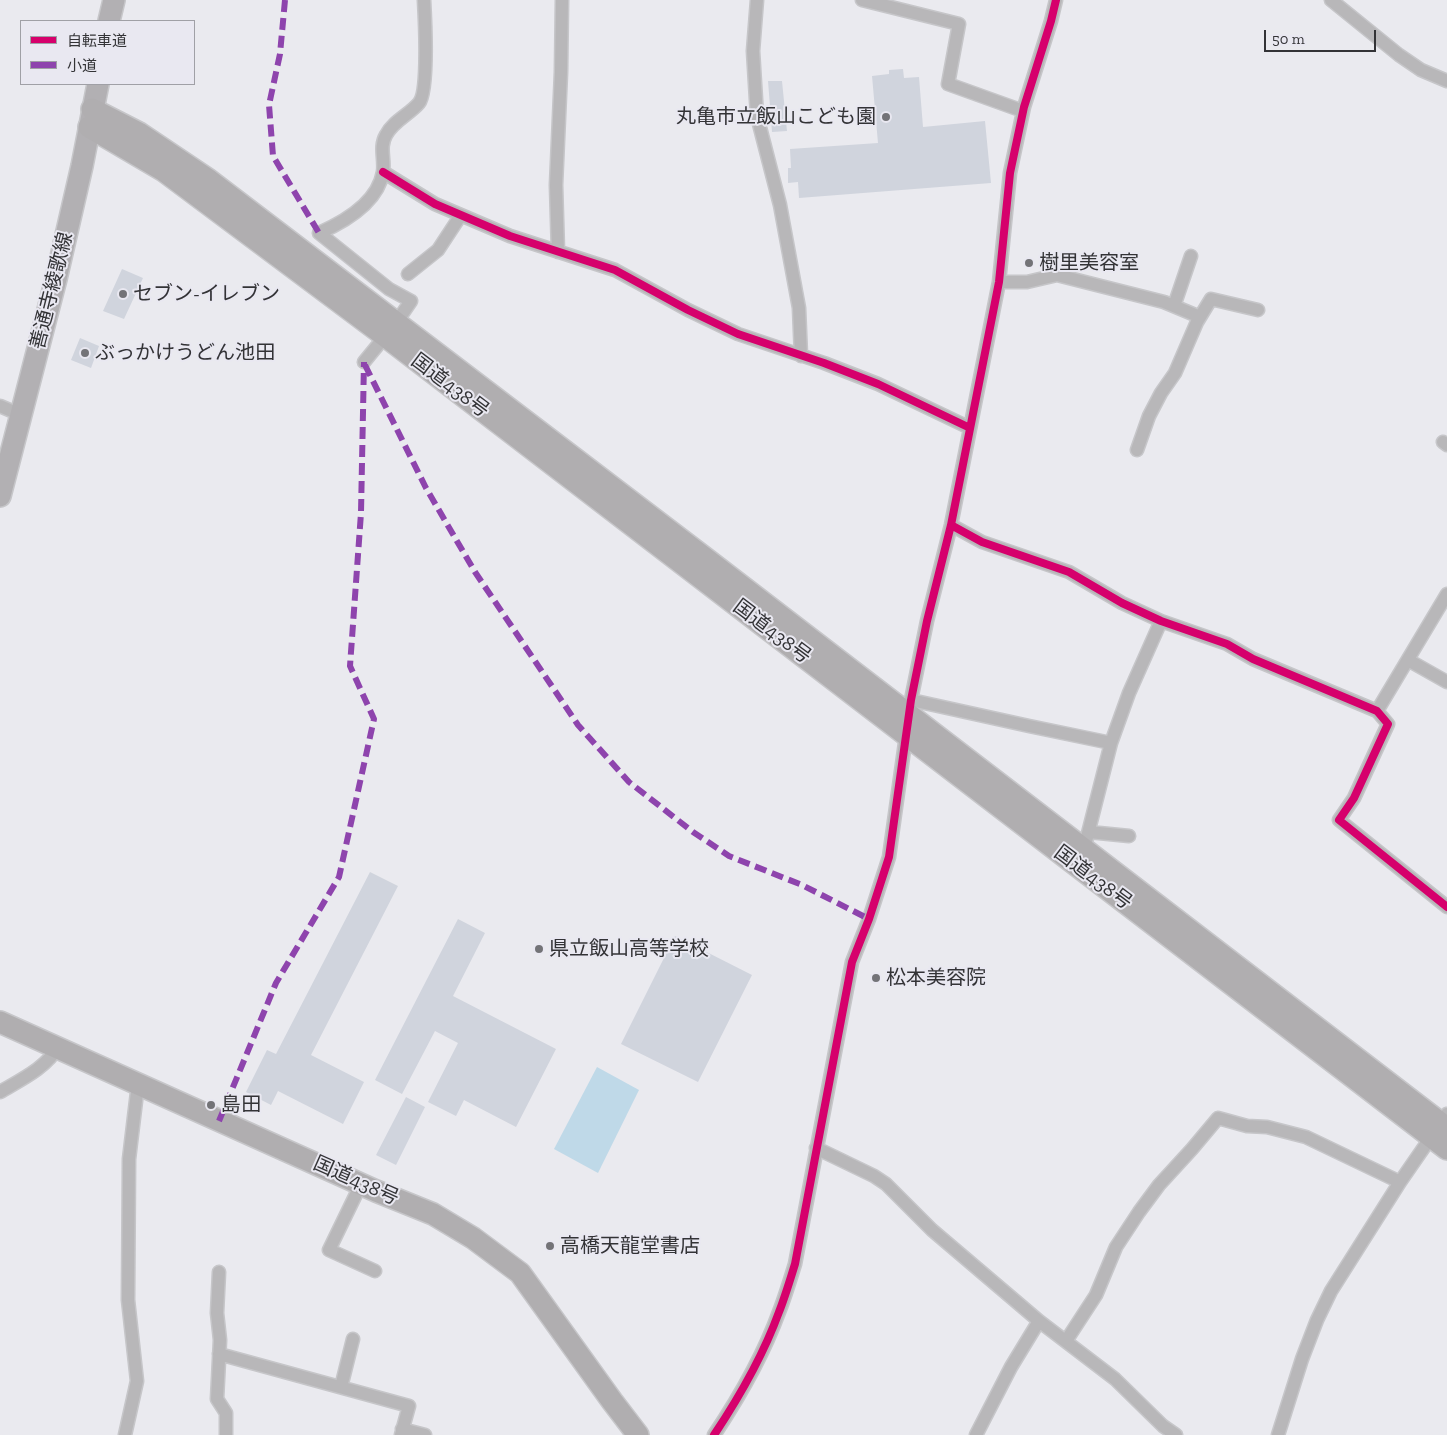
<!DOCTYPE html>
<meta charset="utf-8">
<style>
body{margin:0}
#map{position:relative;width:1447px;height:1435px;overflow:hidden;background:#eaeaef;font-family:"Zilla Slab","Noto Sans JP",serif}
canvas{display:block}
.legend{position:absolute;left:20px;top:20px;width:175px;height:65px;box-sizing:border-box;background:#e9e8f1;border:1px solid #a0a0a6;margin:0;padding:6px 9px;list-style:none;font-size:15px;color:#333336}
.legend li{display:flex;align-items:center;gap:10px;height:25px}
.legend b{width:25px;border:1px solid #a0a0a6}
.scale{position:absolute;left:1264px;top:30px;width:112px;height:22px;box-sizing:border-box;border:2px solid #333336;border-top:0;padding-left:6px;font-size:15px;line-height:18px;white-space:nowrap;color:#333336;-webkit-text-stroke:4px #e9e8f1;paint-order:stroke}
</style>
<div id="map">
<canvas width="1447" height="1435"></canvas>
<ul class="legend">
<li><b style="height:6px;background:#d6006c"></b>自転車道</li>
<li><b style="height:6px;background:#8e44ad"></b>小道</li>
</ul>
<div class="scale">50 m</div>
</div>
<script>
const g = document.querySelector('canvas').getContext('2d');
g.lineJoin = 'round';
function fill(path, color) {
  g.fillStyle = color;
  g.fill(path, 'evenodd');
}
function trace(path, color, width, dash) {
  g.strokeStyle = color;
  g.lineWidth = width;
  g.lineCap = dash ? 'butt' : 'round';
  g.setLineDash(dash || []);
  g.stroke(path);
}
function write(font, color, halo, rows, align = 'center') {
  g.font = font + ' "Zilla Slab","Noto Sans JP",serif';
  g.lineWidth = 4;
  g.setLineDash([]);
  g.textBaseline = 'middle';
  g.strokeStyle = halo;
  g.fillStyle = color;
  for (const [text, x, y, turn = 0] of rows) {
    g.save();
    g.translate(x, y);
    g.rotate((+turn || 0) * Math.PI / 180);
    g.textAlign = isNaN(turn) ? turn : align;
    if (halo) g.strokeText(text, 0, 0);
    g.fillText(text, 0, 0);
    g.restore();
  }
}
fill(new Path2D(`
 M597,1067L639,1090L598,1173L554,1149Z`), '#bfd9e8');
fill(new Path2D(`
 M903,69L904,78L919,77L923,127L985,121L991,183L799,198L798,182L788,183V168H791L790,149L878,143L872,76L889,74V70Z
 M768,81H782L787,131L772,132Z
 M122,269L143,278L124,319L103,311Z
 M80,338L99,346L91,368L71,360Z
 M370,872L398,886L311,1055L364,1082L343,1124L278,1091L271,1105L246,1092L267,1050L276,1054Z
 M458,919L485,933L453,996L556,1049L516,1127L464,1100L456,1116L428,1102L458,1043L435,1031L402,1094L375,1080Z
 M675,936L752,975L698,1082L621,1044Z
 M406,1097L425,1107L396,1165L376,1155Z`), '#d0d4dd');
const minor = new Path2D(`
 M757,0L753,51L757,116L780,205L799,308L801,356
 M862,0L959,24L948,84L1023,111
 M1331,0L1399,55L1421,70L1447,81
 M383,172L435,204L510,236L615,270L688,310L738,334L824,363L878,384L970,428
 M558,252L556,185L561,72L562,0
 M408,274L438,250L461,215
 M999,282H1027L1057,275L1164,302L1200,317
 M1174,306L1191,256
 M364,362L396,323L411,301L389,289L319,233C344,222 378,202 383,172C385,159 379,147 386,135C393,121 410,114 419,103C429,91 425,18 424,0
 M0,406L21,415
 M1443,442L1447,445
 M1137,450L1149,416L1161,393L1175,373L1197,322L1211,299L1258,310
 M951,525L982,542L1069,572L1122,603L1161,621L1227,644L1253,659L1377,711L1388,724L1354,798L1339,820L1447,907
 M1408,660L1447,682
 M911,700L1029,726L1111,743L1129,693L1161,621
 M1377,711L1447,594
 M1089,832L1129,836
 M1084,849L1111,743
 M0,1092C20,1080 46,1068 58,1047
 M816,1148L874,1176L886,1184L932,1230L1039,1321L1115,1379L1163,1426L1176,1435
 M361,1184L329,1250L375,1271
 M219,1272L217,1313L220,1340L217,1399L226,1413V1435
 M1066,1341L1096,1295L1116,1247L1139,1212L1159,1185L1192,1149L1218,1118L1247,1126L1267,1127L1306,1137L1400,1182
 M219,1354L409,1406L401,1435
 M341,1387L353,1339
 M402,1429L425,1435
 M125,1435L137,1381L128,1300L129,1159L138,1084
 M714,1435C740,1396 763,1356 779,1312C785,1297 790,1280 795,1264L852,962L869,919L889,857L911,700L927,621L951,525L999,282L1010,173L1024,107L1051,21L1056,0
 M976,1435L1011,1367L1039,1321
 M1278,1435L1302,1359L1317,1320L1331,1291L1400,1182L1447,1114`);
const primary = new Path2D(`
 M109,21L114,0
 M0,496L56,279L82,166L98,84`);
const trunk = new Path2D(`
 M92,109L139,133L209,180L709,561L1447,1128
 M89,127L164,171L385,336L1447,1149
 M0,1022L376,1191L433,1214L473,1238L520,1273L612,1401L638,1435`);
trace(minor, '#c6c6c9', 15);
trace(primary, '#c6c6c9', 24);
trace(trunk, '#c6c6c9', 24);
trace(minor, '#b8b7b9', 12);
trace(primary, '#b2b0b3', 21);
trace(trunk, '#b0aeb0', 21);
trace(new Path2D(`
 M285,0L280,54L269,105L273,156L319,233
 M365,365L426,488L475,572L578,725L629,782L693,832L729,856L802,885L869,919
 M219,1121L276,983L339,877L374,719L350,666L361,513L364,362`), '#8e44ad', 6, [12, 6]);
trace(new Path2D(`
 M383,172L435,204L510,236L615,270L688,310L738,334L824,363L878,384L970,428
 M951,525L982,542L1069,572L1122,603L1161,621L1227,644L1253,659L1377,711L1388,724L1354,798L1339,820L1447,907
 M714,1435C740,1396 763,1356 779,1312C785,1297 790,1280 795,1264L852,962L869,919L889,857L911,700L927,621L951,525L999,282L1010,173L1024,107L1051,21L1056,0`), '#d6006c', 8);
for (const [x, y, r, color] of [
 [886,117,5,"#737377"],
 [1029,263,5,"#737377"],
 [123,294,5,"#737377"],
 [85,353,5,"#737377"],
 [539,949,5,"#737377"],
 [876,978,5,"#737377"],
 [211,1105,5,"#737377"],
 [550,1246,5,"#737377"]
]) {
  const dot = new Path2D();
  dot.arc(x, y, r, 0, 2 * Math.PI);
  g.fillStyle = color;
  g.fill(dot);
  trace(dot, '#e9e8f1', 2);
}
write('20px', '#333336', '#e9e8f1', [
 ["丸亀市立飯山こども園",876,117,"right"],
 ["樹里美容室",1039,263],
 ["セブン-イレブン",133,294],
 ["ぶっかけうどん池田",95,353],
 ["県立飯山高等学校",549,949],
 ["松本美容院",886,978],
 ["島田",221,1105],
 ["高橋天龍堂書店",560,1246]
], 'left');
write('20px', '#333336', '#e9e8f1', [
 ["善通寺綾歌線",52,291,-76],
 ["国道438号",450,386,37],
 ["国道438号",772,632,37],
 ["国道438号",1093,878,37],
 ["国道438号",356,1181,24]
]);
</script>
